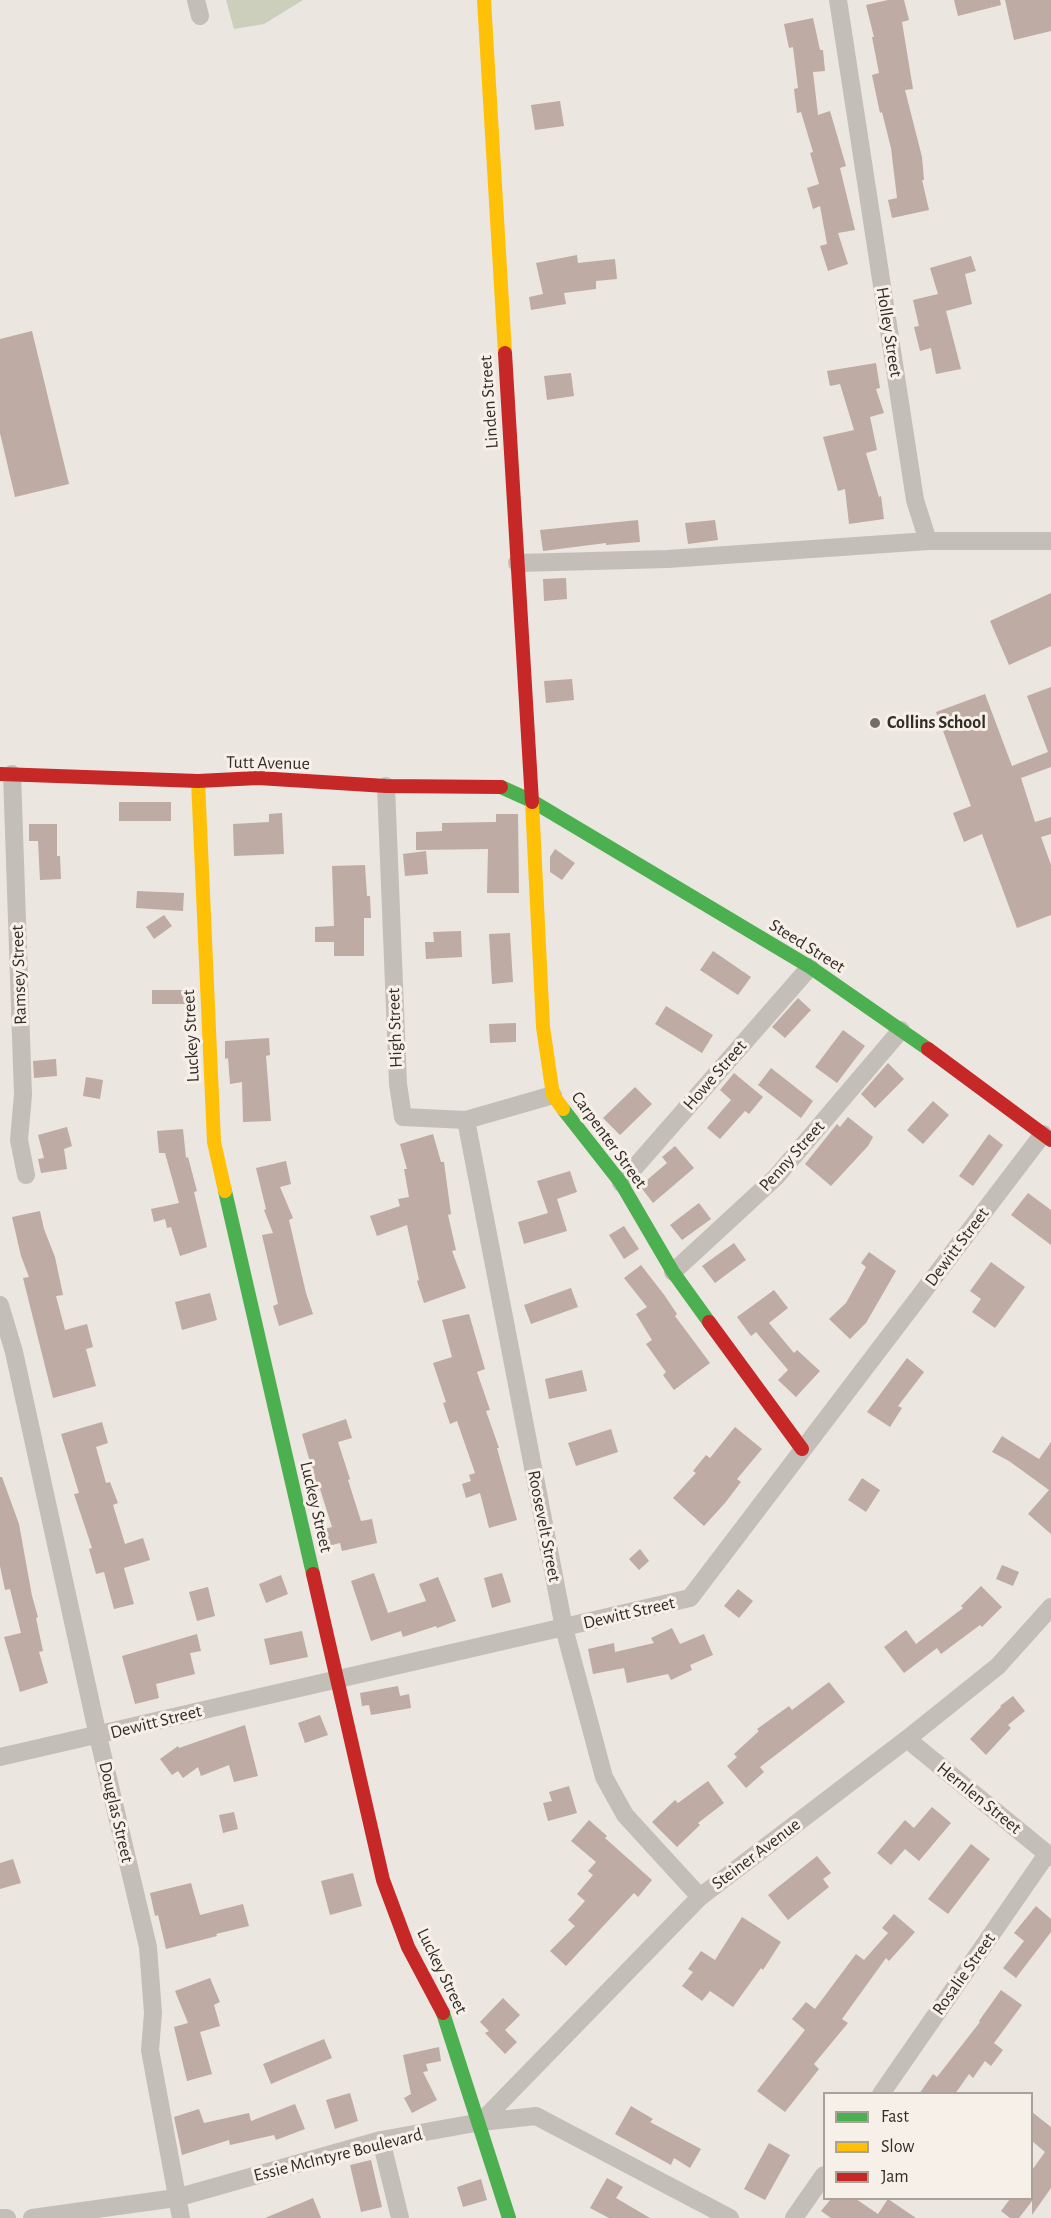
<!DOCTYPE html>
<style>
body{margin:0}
#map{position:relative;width:1051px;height:2218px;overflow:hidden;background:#ebe6e0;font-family:"Alegreya Sans",sans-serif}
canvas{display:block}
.legend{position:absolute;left:823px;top:2092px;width:210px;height:108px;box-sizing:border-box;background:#f7f0e8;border:2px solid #a9a29b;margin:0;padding:8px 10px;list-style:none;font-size:18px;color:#342c28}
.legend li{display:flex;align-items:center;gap:12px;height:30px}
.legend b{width:30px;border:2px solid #a9a29b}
</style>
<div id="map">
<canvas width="1051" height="2218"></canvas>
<ul class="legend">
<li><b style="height:8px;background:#4caf50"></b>Fast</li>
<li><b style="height:8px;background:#ffc107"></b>Slow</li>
<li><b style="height:8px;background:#c62828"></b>Jam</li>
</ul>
</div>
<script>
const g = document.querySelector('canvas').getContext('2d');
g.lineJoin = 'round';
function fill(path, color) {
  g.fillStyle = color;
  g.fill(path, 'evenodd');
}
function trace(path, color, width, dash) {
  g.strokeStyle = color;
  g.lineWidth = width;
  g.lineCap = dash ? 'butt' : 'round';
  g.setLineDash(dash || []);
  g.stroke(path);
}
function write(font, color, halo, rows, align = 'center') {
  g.font = font + ' "Alegreya Sans",sans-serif';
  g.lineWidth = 6;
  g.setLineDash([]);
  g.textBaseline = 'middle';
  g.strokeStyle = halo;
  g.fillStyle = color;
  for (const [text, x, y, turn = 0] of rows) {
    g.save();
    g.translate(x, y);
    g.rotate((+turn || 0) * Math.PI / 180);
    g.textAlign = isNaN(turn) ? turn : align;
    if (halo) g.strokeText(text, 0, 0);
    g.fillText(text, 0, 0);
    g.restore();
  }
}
fill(new Path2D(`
 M226,0H303L264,24L234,29Z`), '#cccfbb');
fill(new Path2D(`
 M888,0H904L909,20L902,22L913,89L905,90L922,157L924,180H922L929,210L892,218L888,200L897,198L891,148L882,112L880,113L872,75L879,73L872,37H874L866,5Z
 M954,0H1000L1001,5L958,16Z
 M1005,0H1051V31L1014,40Z
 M813,18L820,50H823L825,71L813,72L818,115L830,111L846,166L840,168L855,230L838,233L848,264L828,271L820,246L827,244L820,206L813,209L807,188L819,184L810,153L813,152L801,112L797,113L794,89L798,88L793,47L789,48L784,24Z
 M560,101L564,126L535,130L531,105Z
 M577,255L578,263L615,259L617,279L596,281V289L564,293L566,304L531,310L529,297L543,294L536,263Z
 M971,256L976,271L965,274L972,304L946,311L961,369L936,374L931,348L920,351L914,327L919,326L913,300L938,294L930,268Z
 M32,331L69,484L15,497L0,433V339Z
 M876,363L880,388L876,389L884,413L870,417L877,450L866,453L879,497L881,496L884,519L849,524L845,489L838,491L823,437L854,430L840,384L830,386L827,371Z
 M571,373L574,396L547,400L544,376Z
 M638,520L640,542L606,545V543L543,551L540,530Z
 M715,520L718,540L688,544L685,523Z
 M566,578L567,599L544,601L543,579Z
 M1051,593V646L1009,665L990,621Z
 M572,679L574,700L546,703L544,681Z
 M1051,687V767L1021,778L1035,822L1051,817V834L1041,837L1051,865V915L1017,928L982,834L964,842L953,813L971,806L936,712L985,694L1012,766L1048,752L1027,696Z
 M119,802H171V821H119Z
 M282,813L284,854L234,856L233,824L269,822V814Z
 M496,814H518L519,893H487L488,849L416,850V832L442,831V823L496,822Z
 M29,824H57V856H60L61,879L40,880L38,841H29Z
 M555,849L575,863L562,880L550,872V857Z
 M426,851L428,874L405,876L403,854Z
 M365,865L367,896H370L371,918H364V956H334V942H315V927L334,926L332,866Z
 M137,891L184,893L183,911L136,908Z
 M164,915L172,926L154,939L146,927Z
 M461,931L462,957L426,959L425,942H434L433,932Z
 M510,933L513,982L492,984L489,934Z
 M713,951L751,977L738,995L700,970Z
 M152,990H189L188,1004H152Z
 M798,998L811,1010L785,1038L772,1027Z
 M666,1006L713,1035L702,1053L655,1024Z
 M516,1023V1042L490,1043L489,1024Z
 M843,1030L865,1046L837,1083L815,1067Z
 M269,1038L270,1055L266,1056L271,1121L243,1122L242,1082L230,1084L228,1058L225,1059V1041Z
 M56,1059L57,1076L34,1078L33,1061Z
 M888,1063L904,1079L875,1108L861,1094Z
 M771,1068L813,1101L801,1118L758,1085Z
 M734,1073L763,1097L749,1114L745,1111L720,1139L707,1128L731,1100L720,1090Z
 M86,1077L103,1080L100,1099L83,1096Z
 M635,1087L652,1104L620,1135L603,1118Z
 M933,1101L949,1115L923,1144L907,1130Z
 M848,1117L873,1137L868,1146L831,1186L805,1164L837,1124L840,1127Z
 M67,1127L72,1146L64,1149L67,1169L41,1173L38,1159L44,1158L38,1135Z
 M183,1129L186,1158L188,1157L197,1191L194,1192L207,1247L180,1256L171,1227L167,1228L165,1219L154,1222L151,1209L179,1203L165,1153H159L157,1131Z
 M433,1134L441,1162H444L451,1214L448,1215L456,1250L452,1251L466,1288L424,1303L417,1281L419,1280L407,1225L377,1236L370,1216L400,1206L398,1199L409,1197L404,1169H407L400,1144Z
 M989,1134L1003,1145L973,1186L959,1176Z
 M675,1146L694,1168L653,1203L640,1186L667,1163L662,1157Z
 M286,1161L291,1184L280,1187L293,1218L289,1220L306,1293L313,1314L279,1326L273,1306L278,1304L262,1235L273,1233L264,1210L266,1209L256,1168Z
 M570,1171L577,1192L557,1199L567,1231L524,1244L518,1222L548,1213L537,1181Z
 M1028,1193L1051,1210V1245L1011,1215Z
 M699,1203L711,1219L682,1240L670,1225Z
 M40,1211L44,1229L55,1257L63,1295L56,1296L65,1330L87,1324L93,1347L86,1349L96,1386L53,1398L23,1278L29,1277L21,1256L12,1217Z
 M624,1226L639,1249L624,1259L609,1235Z
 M734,1243L746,1260L715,1283L702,1266Z
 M869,1252L896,1271L866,1323L850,1339L829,1319L846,1303L866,1267L861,1263Z
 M991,1262L1025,1287L995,1328L972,1312L981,1299L970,1291Z
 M641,1265L665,1296L677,1314L675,1316L710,1363L674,1390L663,1375L666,1372L646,1344L652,1340L636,1314L647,1307L624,1278Z
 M571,1288L578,1307L531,1324L524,1305Z
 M774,1290L788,1308L769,1323L794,1353L797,1350L820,1371L796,1397L778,1380L788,1370L756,1332L751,1336L737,1317Z
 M210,1293L217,1320L182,1330L175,1302Z
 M469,1314L485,1369L477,1372L490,1410L486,1411L499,1448H497L517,1520L489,1528L480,1493L466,1498L462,1484L471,1481L469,1475L475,1473L457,1421L450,1424L443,1403L446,1402L433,1363L452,1357L442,1320Z
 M907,1358L924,1372L898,1406L902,1408L890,1427L867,1412Z
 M582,1370L587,1391L549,1399L545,1379Z
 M346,1419L352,1438L338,1442L350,1479L348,1480L361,1521L372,1519L377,1543L342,1551L340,1543L328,1546L324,1529L332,1527L320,1489L318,1490L302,1434Z
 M102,1422L108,1443L96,1447L106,1483L110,1482L118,1503L113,1505L125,1544L143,1538L150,1560L124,1568L134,1604L114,1609L104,1572L96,1574L89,1549L92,1548L74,1494L79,1493L61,1434Z
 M735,1427L762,1449L737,1479L741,1482L725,1503L704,1526L673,1498L696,1473L693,1471L706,1455L710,1458Z
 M611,1429L618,1452L576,1466L568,1443Z
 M1002,1436L1039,1459L1051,1442V1534L1028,1514L1049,1490L1009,1461L992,1452Z
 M0,1477H2L19,1524L32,1596L38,1617L36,1618L43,1651L39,1652L48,1683L20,1692L4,1637L21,1633L10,1589L5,1590L0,1566Z
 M862,1478L880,1490L866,1512L848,1500Z
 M640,1549L649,1561L639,1570L629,1559Z
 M1002,1565L1019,1572L1013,1586L996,1579Z
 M374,1573L388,1613L426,1601L419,1584L438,1577L456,1621L437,1628L436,1626L403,1637L401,1631L371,1641L351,1581Z
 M502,1573L511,1602L492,1608L484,1578Z
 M281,1575L288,1594L266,1603L259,1584Z
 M981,1586L1002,1607L982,1627L980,1625L941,1654L937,1648L904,1673L884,1647L906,1630L916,1644L963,1608L961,1606Z
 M208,1587L215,1616L197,1621L189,1592Z
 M738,1589L753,1601L739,1618L724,1606Z
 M672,1628L680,1644L704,1634L713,1655L690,1665L692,1670L671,1680L668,1674L627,1683L624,1668L593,1674L588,1649L614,1643L615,1652L654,1643L651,1638Z
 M302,1631L308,1657L270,1665L264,1639Z
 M197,1634L201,1651L190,1653L195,1674L156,1684L159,1698L135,1704L122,1656Z
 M829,1682L845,1702L760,1767L764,1772L746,1788L727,1766L737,1757L734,1754L759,1731L757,1729L789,1706L792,1710Z
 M398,1686L400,1696L409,1694L411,1708L371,1715L369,1705L362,1706L360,1693Z
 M1013,1696L1025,1711L1008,1725L1011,1728L986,1755L970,1739L1001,1707L1000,1706Z
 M320,1715L328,1735L305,1743L298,1723Z
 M245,1725L258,1776L234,1782L229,1765L201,1776L198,1767L183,1778L178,1771L172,1775L160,1759L178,1746L179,1748Z
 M708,1781L724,1803L698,1823L700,1825L677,1847L652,1822L675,1800L678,1803Z
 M569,1786L577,1813L548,1821L543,1803L552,1801L549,1792Z
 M932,1807L951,1823L919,1861L905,1849L891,1865L877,1853L905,1820L914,1828Z
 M234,1812L238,1829L223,1833L219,1815Z
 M589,1820L607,1836L605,1838L652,1880L638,1897L634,1893L566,1966L550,1951L575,1926L568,1920L585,1901L577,1894L593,1875L588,1871L596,1862L571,1841Z
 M971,1844L990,1859L948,1914L928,1899Z
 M817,1856L831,1873L823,1879L829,1887L788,1920L768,1895Z
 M13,1859L21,1883L0,1889V1863Z
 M353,1873L362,1906L330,1915L321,1881Z
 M191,1883L200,1915L243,1904L249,1926L216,1934L217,1936L166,1949L158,1915L155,1916L150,1893Z
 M1036,1906L1051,1919V1932L1016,1978L1003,1968L1024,1941L1014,1933Z
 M894,1914L915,1932L889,1961L886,1958L842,2019L848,2023L814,2064L819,2069L785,2112L757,2091L805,2030L792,2019L806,2002L815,2009L856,1954L864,1960L888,1933L882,1928Z
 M742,1917L781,1942L763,1970L761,1968L733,2007L710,1991L702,2001L682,1986L693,1972L688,1969L701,1951L715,1960Z
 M210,1978L220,2002L214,2005L220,2026L200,2032L212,2074L187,2081L174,2027L188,2023L175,1991Z
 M1001,1990L1022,2005L994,2043L1003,2050L991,2066L985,2061L973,2078L969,2074L955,2094H919L933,2074L937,2077L980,2022L979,2021Z
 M503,1998L520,2015L505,2030L517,2042L505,2054L485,2033L489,2031L480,2022Z
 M324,2039L332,2058L271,2084L263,2064Z
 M439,2047L441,2061L426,2064L428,2071L423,2072L437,2100L412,2113L404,2098L411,2094L403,2055Z
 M350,2093L358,2121L335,2129L326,2100Z
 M295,2104L305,2129L276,2140L274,2135L230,2145L229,2140L182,2155L174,2117L199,2109L204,2123L249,2113L251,2121Z
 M631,2106L653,2119L650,2122L701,2149L690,2168L674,2158L671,2165L615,2134Z
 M1032,2112L1051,2127V2188L1032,2215V2201L1019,2218H1010L1001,2211L1010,2199H1032V2170L1045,2152L1032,2141Z
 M769,2143L790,2155L765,2200L744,2189Z
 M371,2160L382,2207L361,2212L350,2165Z
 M607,2178L623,2187L616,2198L650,2218H609L590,2208Z
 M481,2179L487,2200L463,2207L457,2187Z
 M313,2198L321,2218H265Z
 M831,2199H856L878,2214L888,2199L916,2218H831L821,2211Z`), '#bdaba4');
trace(new Path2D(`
 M196,0L200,16
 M838,0L915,500L928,541
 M517,563L668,559L928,541H1051
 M12,774L23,1095L19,1140L26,1175
 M386,786L398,1084L403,1117L466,1120L553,1095
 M466,1120L564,1628L604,1777L625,1815L700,1897
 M621,1183L810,967
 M673,1272L776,1177L901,1030
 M0,1305L14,1352L98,1736L148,1947L153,2013L150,2050L181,2218
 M907,1739L1051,1857
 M0,1757L690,1598L1043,1134
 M881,2094L1047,1854
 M481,2122L700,1897L907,1739L998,1666L1051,1607
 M381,2140L400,2218
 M0,2218H7
 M32,2218L176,2198L381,2140L481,2122L536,2116L730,2218
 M794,2218L824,2175`), '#c4beb9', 18);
trace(new Path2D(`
 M501,787L532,801L810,967L928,1049
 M563,1109L621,1183L673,1272L709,1322
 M225,1191L313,1574
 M443,2013L509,2218`), '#4caf50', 14);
trace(new Path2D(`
 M484,0L505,353
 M198,781L214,1142L225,1191
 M532,802L543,1027L553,1095L563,1109`), '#ffc107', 14);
trace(new Path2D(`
 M505,353L532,802
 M0,774L198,781L258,778L386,786L501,787
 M928,1049L1051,1140
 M709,1322L802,1449
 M313,1574L383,1880L408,1947L443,2013`), '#c62828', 14);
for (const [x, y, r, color] of [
 [875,723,6,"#746d68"]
]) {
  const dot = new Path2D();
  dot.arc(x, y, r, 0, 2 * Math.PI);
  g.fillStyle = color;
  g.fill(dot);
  trace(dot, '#f7f0e8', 2);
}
write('18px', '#342c28', '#f7f0e8', [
 ["Holley Street",889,332,81],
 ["Linden Street",489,402,-94],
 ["Tutt Avenue",268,763,1],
 ["Steed Street",807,946,32],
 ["Ramsey Street",19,975,-92],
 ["High Street",395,1028,-92],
 ["Luckey Street",191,1036,-93],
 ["Howe Street",715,1075,-49],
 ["Carpenter Street",609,1140,54],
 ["Penny Street",792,1156,-48],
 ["Dewitt Street",957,1247,-53],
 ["Luckey Street",316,1507,77],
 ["Roosevelt Street",544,1526,79],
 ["Dewitt Street",629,1613,-13],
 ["Dewitt Street",156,1722,-14],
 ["Hernlen Street",979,1798,39],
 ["Douglas Street",116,1812,77],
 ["Steiner Avenue",756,1854,-37],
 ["Luckey Street",442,1971,64],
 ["Rosalie Street",964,1974,-55],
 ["Essie McIntyre Boulevard",338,2155,-14]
]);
write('bold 18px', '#342c28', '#f7f0e8', [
 ["Collins School",887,723]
], 'left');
</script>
